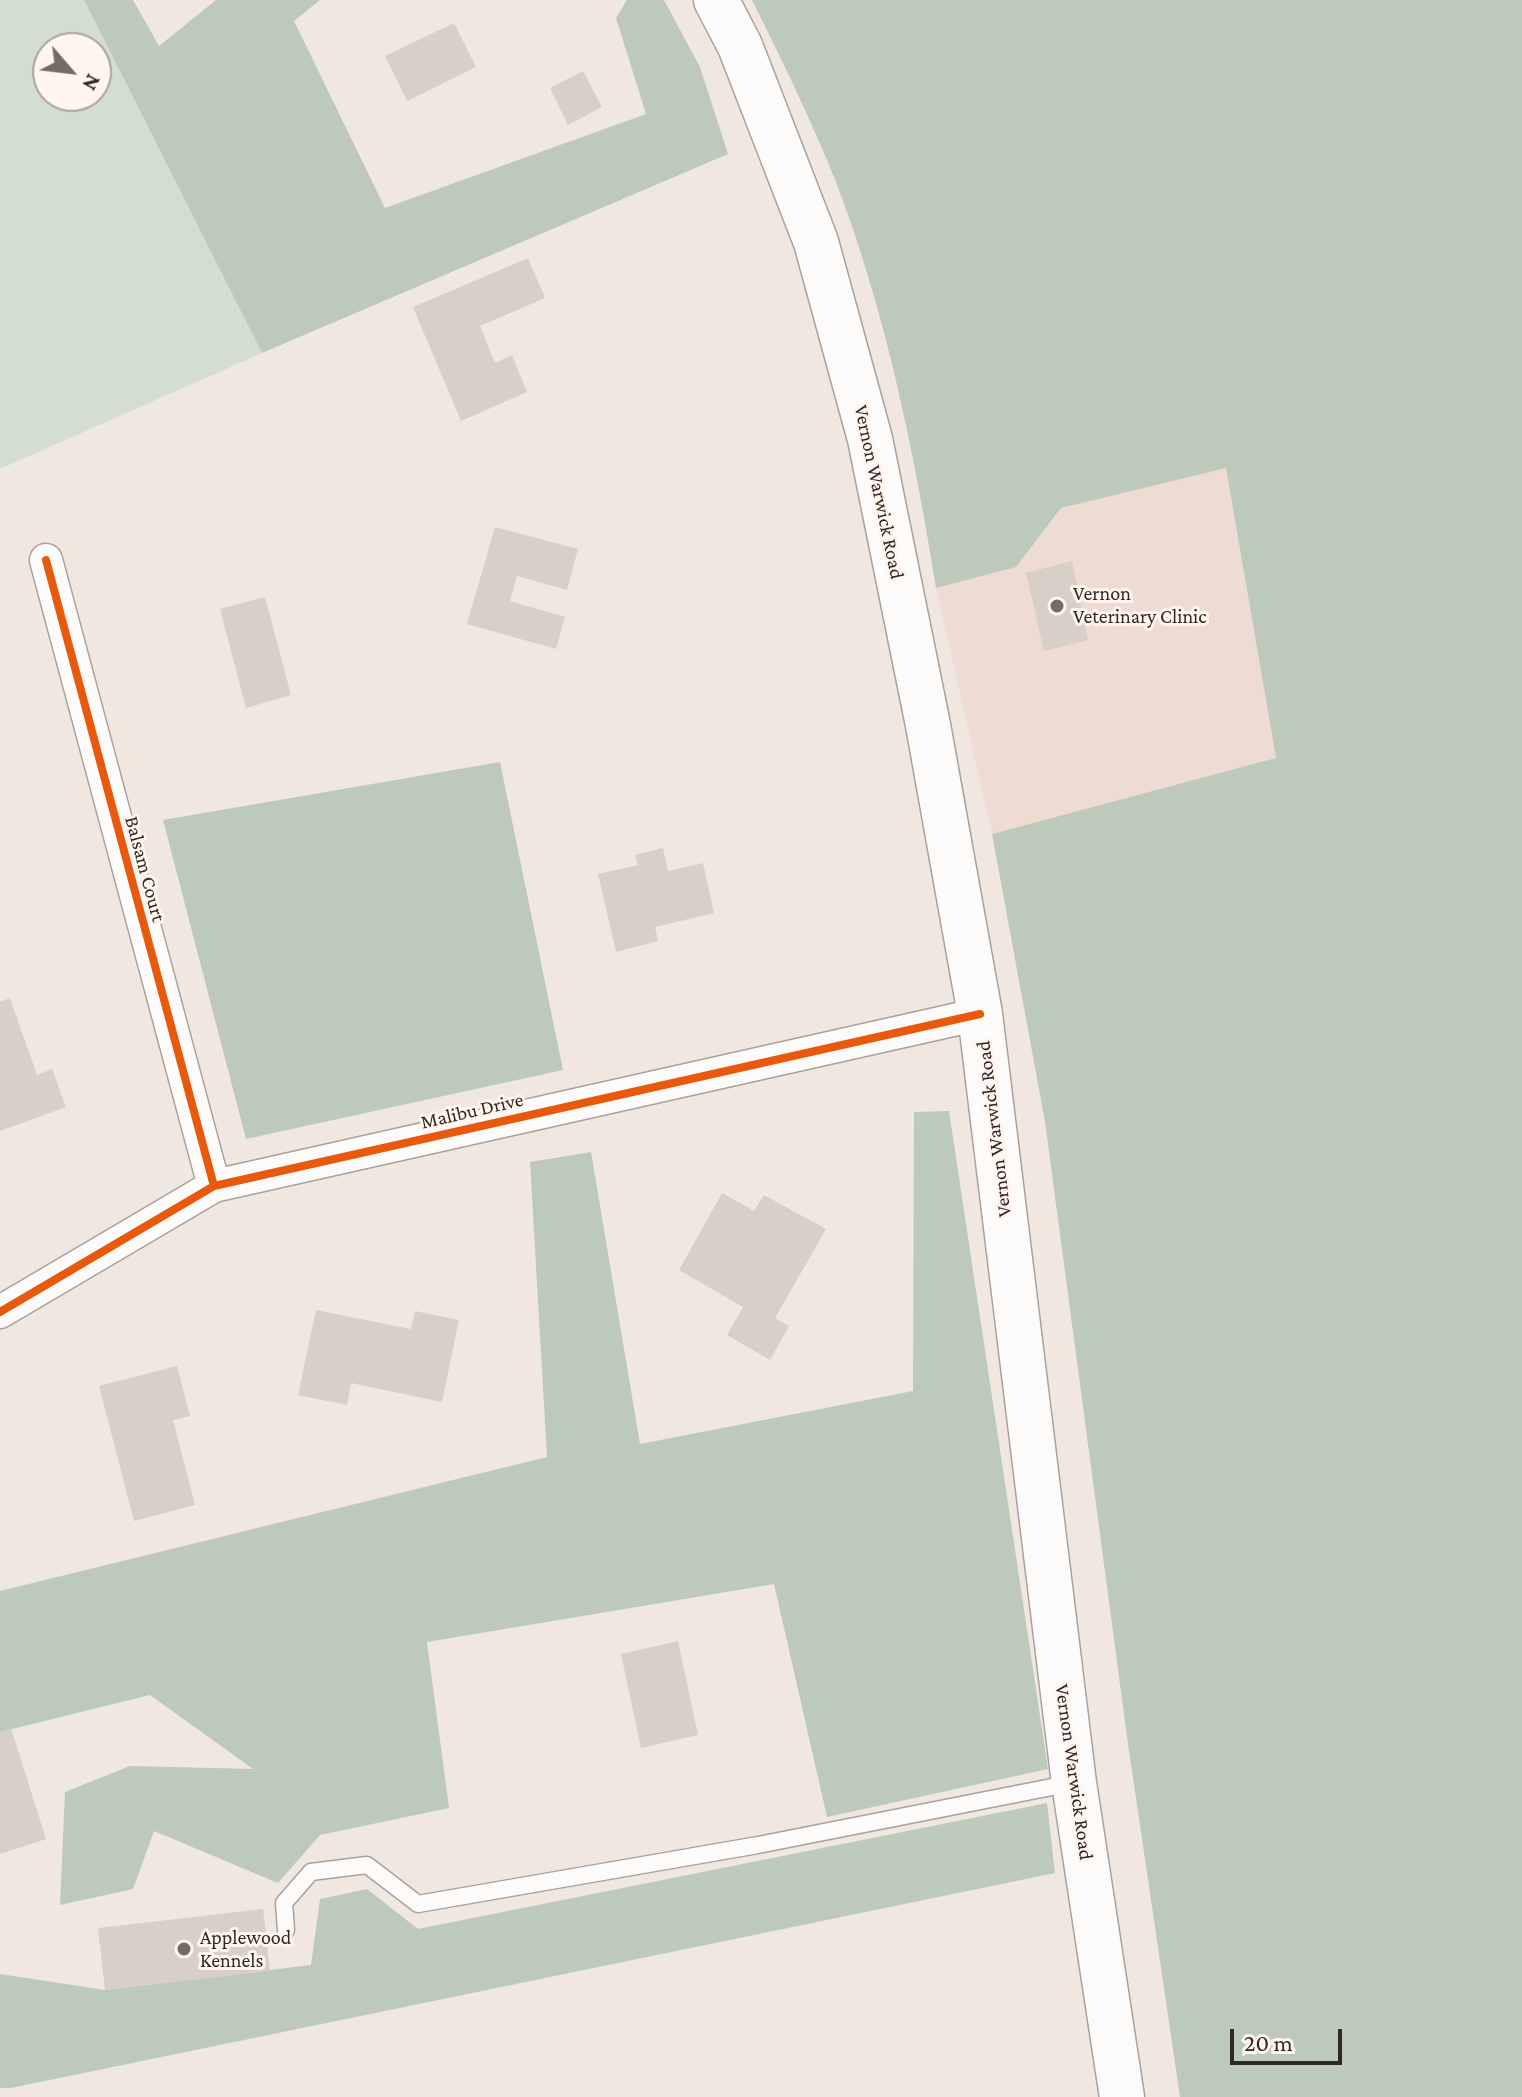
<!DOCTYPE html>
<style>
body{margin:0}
#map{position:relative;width:1522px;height:2097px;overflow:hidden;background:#f1e7e1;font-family:"Crimson Pro",serif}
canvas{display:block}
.north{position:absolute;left:32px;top:32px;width:80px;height:80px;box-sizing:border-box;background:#fff4ee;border:2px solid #aca29d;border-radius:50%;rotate:118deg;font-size:22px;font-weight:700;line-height:32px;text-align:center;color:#2f2824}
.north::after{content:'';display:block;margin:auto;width:28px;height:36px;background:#736b66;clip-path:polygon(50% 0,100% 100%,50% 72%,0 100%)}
.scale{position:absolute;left:1230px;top:2029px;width:112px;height:36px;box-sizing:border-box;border:4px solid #2f2824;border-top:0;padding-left:10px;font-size:24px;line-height:28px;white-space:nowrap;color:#2f2824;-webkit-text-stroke:6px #fff4ee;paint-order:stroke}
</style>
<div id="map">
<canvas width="1522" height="2097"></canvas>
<div class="north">N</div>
<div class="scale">20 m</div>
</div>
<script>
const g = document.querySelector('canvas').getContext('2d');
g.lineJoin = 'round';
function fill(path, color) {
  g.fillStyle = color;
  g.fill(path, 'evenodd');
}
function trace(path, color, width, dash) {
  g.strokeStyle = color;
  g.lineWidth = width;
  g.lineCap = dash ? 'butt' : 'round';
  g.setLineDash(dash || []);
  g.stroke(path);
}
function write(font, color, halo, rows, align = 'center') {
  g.font = font + ' "Crimson Pro",serif';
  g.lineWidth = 6;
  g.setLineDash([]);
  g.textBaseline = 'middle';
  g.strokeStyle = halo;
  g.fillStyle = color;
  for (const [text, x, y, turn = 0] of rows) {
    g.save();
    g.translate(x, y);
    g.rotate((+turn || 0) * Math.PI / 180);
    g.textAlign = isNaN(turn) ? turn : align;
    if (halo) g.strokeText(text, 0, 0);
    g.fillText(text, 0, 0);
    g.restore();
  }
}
fill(new Path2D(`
 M1226,467L1276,759L992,834L936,588L1016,567L1061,508Z`), '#eedbd1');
fill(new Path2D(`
 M0,0H84L262,353L0,469ZM48,48H96V96H48Z`), '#d3ded1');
fill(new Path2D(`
 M84,0H133L159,46L216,0H320L294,21L385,208L646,114L616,18L627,0H664L700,67L728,154L262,353Z
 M752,0H1522V2097H1180L1127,1737L1045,1122L992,834L1276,758L1226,468L1061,508L1016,567L936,588C914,451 886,313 836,182C811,120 782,60 752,0Z
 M500,762L563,1070L246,1139L163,820Z
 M949,1111L1048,1769L827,1817L774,1584L427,1642L449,1808L320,1835L278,1883L154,1831L133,1889L60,1905L65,1792L130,1766L253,1769L150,1695L0,1732V1591L547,1457L530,1162L591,1152L640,1444L913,1391L914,1112Z
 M1047,1803L1055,1873L11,2088H0V1974L105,1990L311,1965L320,1899L367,1889L418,1929Z`), '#bcc9bb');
fill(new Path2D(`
 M454,23L476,67L407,101L385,56Z
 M583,71L602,107L568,125L550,88Z
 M528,258L545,298L480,326L495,363L512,355L527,392L461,421L413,307Z
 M495,527L578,549L567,590L517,576L510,601L565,617L556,649L467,624Z
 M1072,561L1088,640L1044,651L1026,573Z
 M265,597L291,695L246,708L220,609Z
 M663,848L668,871L703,863L714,913L655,927L658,941L616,952L598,874L638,865L635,855Z
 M10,998L37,1075L52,1069L66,1107L0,1131V1002Z
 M722,1193L754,1211L764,1195L826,1229L775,1318L789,1326L770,1360L727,1335L743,1307L679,1270Z
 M316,1310L411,1329L415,1311L459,1320L442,1402L351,1383L347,1405L298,1395Z
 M177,1366L190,1416L173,1420L195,1505L134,1521L99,1386Z
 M678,1641L698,1735L641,1748L621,1654Z
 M11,1728L46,1839L0,1854V1732Z
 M263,1909L270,1971L105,1990L98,1928Z`), '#d8cfc7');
const lane = new Path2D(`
 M286,1930L284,1903L311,1872L367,1865L418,1904L758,1845L1072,1783`);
const street = new Path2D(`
 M46,560L214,1186
 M0,1312L214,1186L980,1014`);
const secondary = new Path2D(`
 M716,0L740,46L816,242L870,439L928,725L980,1014L1074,1783L1122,2097`);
trace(lane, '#a8a19c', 19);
trace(street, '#a8a19c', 35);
trace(secondary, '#a8a19c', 47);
trace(lane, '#fdfbfa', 16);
trace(street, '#fdfbfa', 32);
trace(secondary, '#fdfbfa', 44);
trace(new Path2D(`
 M46,560L214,1186
 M0,1312L214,1186L980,1014`), '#e8590c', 8);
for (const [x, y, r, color] of [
 [1057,606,8,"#736b66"],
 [184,1949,8,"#736b66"]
]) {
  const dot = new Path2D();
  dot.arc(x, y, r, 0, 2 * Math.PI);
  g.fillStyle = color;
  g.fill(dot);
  trace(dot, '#fff4ee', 3);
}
write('20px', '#2f2824', '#fff4ee', [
 ["Vernon Warwick Road",879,492,78],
 ["Balsam Court",145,869,75],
 ["Malibu Drive",472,1111,-13],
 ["Vernon Warwick Road",994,1129,-97],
 ["Vernon Warwick Road",1074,1772,82]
]);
write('20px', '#2f2824', '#fff4ee', [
 ["Vernon",1073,594],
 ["Veterinary Clinic",1073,617],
 ["Applewood",200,1938],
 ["Kennels",200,1961]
], 'left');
</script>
